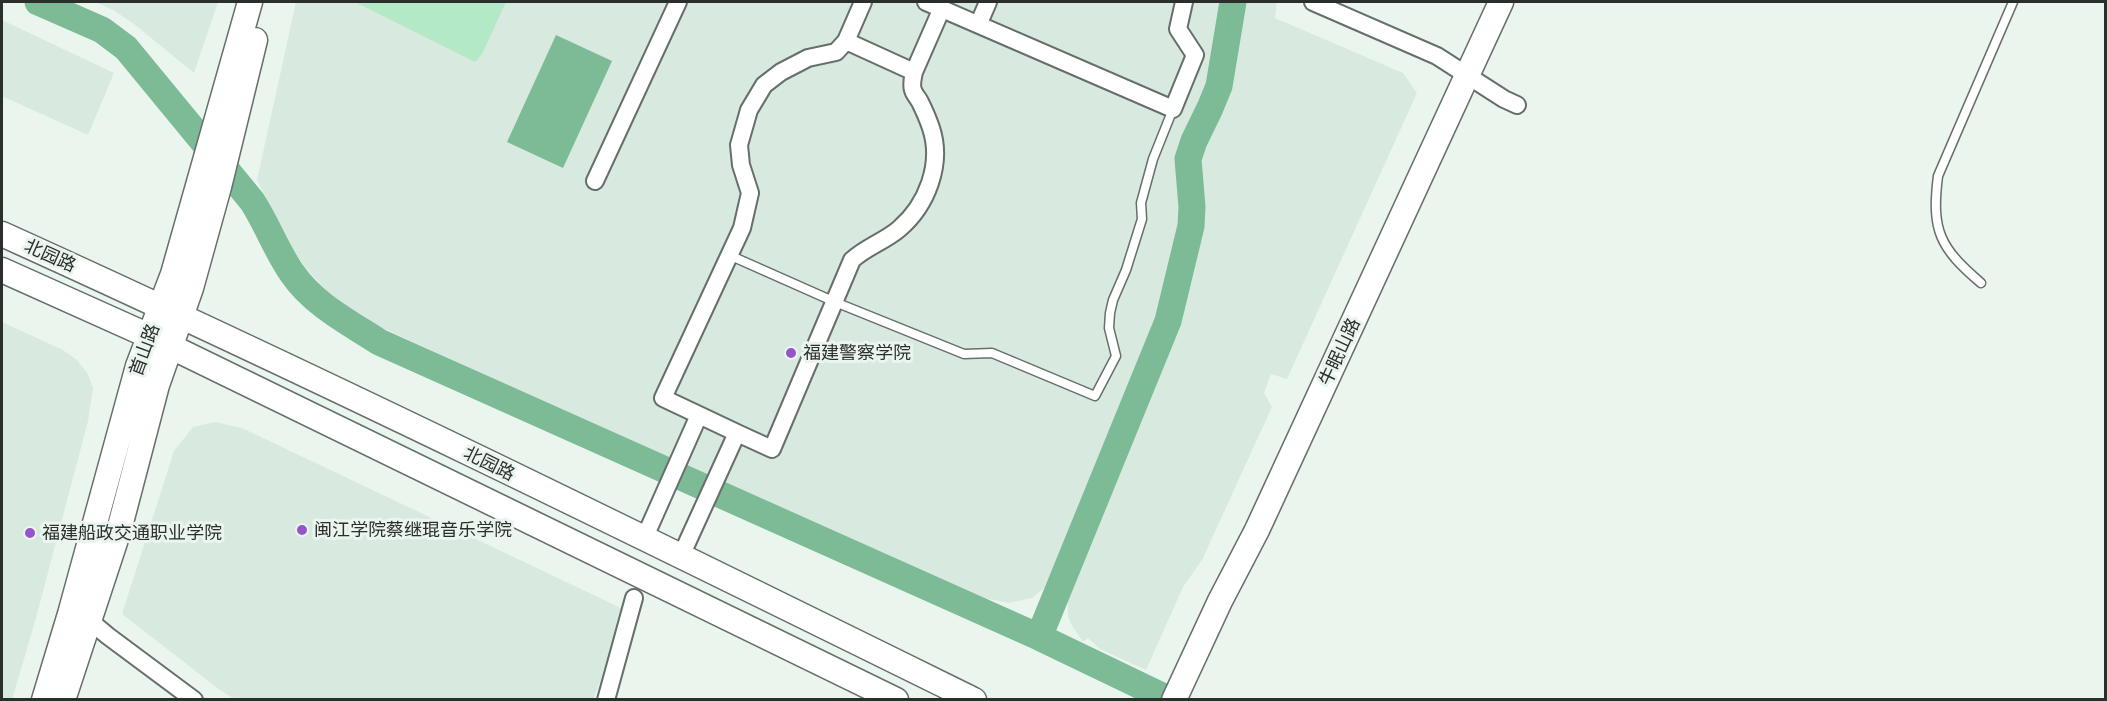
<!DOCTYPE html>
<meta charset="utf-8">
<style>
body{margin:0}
#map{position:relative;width:2107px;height:701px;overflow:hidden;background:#eaf5ee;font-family:"Crimson Pro",serif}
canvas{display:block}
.frame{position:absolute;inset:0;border:3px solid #2b2f2c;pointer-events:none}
</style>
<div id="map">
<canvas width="2107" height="701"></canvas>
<div class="frame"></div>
</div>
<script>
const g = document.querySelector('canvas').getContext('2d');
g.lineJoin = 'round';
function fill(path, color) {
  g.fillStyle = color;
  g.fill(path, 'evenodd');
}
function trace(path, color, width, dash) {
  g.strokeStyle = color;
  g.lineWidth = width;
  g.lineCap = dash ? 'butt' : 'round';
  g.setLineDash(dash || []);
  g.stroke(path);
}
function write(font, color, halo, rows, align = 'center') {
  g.font = font + ' "Crimson Pro","Noto Sans SC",serif';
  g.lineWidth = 6;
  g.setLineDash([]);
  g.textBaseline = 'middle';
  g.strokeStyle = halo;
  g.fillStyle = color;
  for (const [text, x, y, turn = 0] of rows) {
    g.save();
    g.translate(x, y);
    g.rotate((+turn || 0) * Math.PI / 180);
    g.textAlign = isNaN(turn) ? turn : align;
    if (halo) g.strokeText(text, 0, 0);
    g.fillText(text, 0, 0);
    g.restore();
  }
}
fill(new Path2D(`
 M95,2H218L194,73L134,24L113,10Z
 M296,2H1224L1243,5L1244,2H1277L1275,18L1403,73L1417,93L1287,379L1271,374L1264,393L1272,407L1202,560L1183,587L1146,670L1100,649L1088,638L1083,642L1071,624L1068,616V602L1070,593L1175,332L1193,269L1202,218L1196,171L1198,163L1200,150L1215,128L1227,97L1242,10L1224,8L1208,93L1181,147L1177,161L1184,202L1183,219L1162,310L1069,533L1044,588L1032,598L1009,603L984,598L648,450L359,317L335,300L309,272L292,249L257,180Z
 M2,20L114,73L88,135L4,97L2,100Z
 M2,322L63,350L77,360L88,374L93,388L88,421L36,618L12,700L2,699Z
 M215,422L242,428L621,608L601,679L593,699L236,700L220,690L122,614L174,451L193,427Z`), '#d8eadf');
fill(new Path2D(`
 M355,2H506L482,54L475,62Z`), '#b4e9c8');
fill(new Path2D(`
 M556,35L612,61L563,168L507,142Z`), '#7cbb96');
trace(new Path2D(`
 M38,2L102,30L126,48L252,201C267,224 276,250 292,273C313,304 348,322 379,342L1039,637L1170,700
 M1039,637L1168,321L1191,226L1192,207L1188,159L1194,141L1210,108L1219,86L1233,2`), '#7cbb96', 27);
const lane = new Path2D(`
 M729,255L835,302L964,354L992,353L1095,396L1116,356L1109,328L1110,313L1113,300L1126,270L1142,219L1141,203L1153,159L1173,109
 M1981,283C1940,248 1931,231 1938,176L2013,2`);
const street = new Path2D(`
 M926,2L1173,109L1195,55L1178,29L1184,2
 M1313,2L1437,56L1504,99L1517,105
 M979,23L988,2
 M846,41L914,72L942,8
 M595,181L678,2
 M699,415L737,433
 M644,539L699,415L663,398L742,228L750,193L741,165L739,145L749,110L764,85L781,72L808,58L836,52L846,41L863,2
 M681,556L737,433L772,449L852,260C866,247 885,241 899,229C927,205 943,164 931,128C928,119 924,110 920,102C918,98 914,94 913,90C911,85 913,77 914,72
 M82,618L90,621L108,636L194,700
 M606,700L634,598`);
const secondary = new Path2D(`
 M2,234C329,382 651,541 974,700
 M2,270L149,336L896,700
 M44,700L70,614L138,366L173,274L250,2
 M63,700L119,530L157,385L191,288L219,187L255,40
 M1174,700L1220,601L1257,530L1501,2`);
trace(lane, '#666f69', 11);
trace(street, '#666f69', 20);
trace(secondary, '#666f69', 27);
trace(lane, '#fff', 8);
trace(street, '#fff', 16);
trace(secondary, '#fff', 24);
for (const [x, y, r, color] of [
 [791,353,6,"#9654c9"],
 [302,530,6,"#9654c9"],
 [30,533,6,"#9654c9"]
]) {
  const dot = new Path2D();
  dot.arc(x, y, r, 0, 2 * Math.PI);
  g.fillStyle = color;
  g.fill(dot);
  trace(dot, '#eaf5ee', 2);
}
write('18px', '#2b2f2c', '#eaf5ee', [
 ["北园路",50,256,24],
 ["首山路",145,350,-70],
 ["牛眠山路",1340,352,-65],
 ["北园路",489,464,26]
]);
write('18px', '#2b2f2c', '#eaf5ee', [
 ["福建警察学院",803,353],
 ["闽江学院蔡继琨音乐学院",314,530],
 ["福建船政交通职业学院",42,533]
], 'left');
</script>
